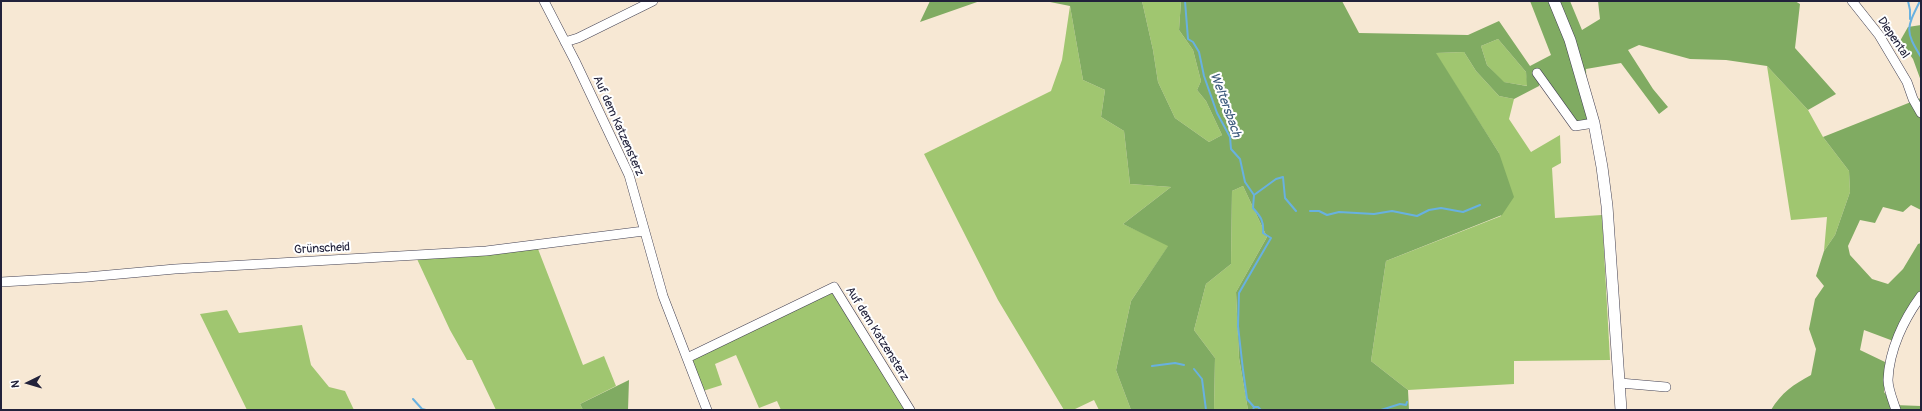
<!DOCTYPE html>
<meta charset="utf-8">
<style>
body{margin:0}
#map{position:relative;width:1922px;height:411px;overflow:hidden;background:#f7e8d4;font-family:Pangolin,sans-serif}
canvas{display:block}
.frame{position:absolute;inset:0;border:2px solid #22223b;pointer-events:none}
.north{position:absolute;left:8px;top:363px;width:40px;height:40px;-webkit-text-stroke:3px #fff;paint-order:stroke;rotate:265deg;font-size:11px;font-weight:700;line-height:16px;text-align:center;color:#22223b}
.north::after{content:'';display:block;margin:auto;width:14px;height:18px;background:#22223b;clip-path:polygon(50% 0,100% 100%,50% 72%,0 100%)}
</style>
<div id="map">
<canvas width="1922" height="411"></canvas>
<div class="frame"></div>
<div class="north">N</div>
</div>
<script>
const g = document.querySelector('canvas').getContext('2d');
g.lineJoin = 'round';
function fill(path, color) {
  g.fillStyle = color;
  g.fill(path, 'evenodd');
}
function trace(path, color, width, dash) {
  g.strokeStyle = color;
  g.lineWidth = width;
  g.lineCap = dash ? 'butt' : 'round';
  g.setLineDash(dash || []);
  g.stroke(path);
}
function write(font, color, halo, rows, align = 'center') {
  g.font = font + ' Pangolin,sans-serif';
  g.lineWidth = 4;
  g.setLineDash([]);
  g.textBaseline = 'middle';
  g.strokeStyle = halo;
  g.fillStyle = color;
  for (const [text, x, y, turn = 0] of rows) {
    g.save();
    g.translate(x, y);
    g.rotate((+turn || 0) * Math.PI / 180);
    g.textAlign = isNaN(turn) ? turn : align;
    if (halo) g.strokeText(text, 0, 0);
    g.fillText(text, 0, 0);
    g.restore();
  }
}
fill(new Path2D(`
 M1142,1H1181L1179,30L1193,50L1201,81L1197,90L1206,101L1222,135L1209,142L1175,118L1158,82L1153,50Z
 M1070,6L1083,80L1105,90L1101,117L1124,131L1130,184L1171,187L1123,224L1169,245L1131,301L1116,370L1131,410H1099L1094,400L1073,410H1064L998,300L924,154L1051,91L1062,60Z
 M1498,39L1526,72L1528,86L1503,82L1487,65L1481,46Z
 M1464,52L1476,71L1499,96L1514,99L1509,119L1531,152L1560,135L1561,163L1552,168L1555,218L1602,215L1610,360L1514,361V384L1408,390L1371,361L1386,261L1501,216L1499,153L1435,53Z
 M1767,66L1808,110L1823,137L1849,171L1850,192L1835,235L1824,251L1827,217L1791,220Z
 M1243,186L1267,237L1236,292L1239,358L1248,410H1214L1215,358L1194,330L1206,284L1231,264L1232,191Z
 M538,249L583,365L604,356L616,386L580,404L583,410H496L472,360H467L450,330L417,259Z
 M832,293L906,410H781L777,401L759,408L736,355L715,364L722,385L703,391L690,359Z
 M227,310L239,333L302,325L311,365L329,387L345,391L354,410H247L200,314Z`), '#a0c670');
fill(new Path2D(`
 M930,1H980L920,22Z
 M1045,1H1142L1153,50L1158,82L1175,118L1209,142L1222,135L1206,101L1197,90L1201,81L1193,50L1179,30L1181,1H1342L1359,33L1468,35L1499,21L1530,66L1551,55L1530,1H1570L1582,30L1600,19L1598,1H1795L1800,4L1795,48L1836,94L1808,110L1767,66L1726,60L1690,59L1639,45L1628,50L1653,89L1668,107L1659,114L1621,63L1586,69L1588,120L1575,123L1540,77L1539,86L1514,99L1499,96L1476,71L1464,52L1436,53L1499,153L1514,197L1502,215L1386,261L1371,361L1408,390L1409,410H1248L1239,358L1236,292L1267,237L1243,186L1232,191L1231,264L1206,284L1194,330L1215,358L1214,410H1131L1116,370L1131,301L1168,246L1123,224L1171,187L1130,184L1124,131L1101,117L1105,90L1083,80L1070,6ZM1498,39L1526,72L1527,86L1504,82L1487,65L1481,46Z
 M1921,25V81L1913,59L1900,41L1908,27Z
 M1921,98V210L1911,205L1903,212L1883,207L1875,223L1860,220L1848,246L1850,255L1872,279L1888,284L1903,269L1918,244L1921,243V296L1896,342L1864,330L1860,350L1885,362L1884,392L1894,405L1921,406V410H1771C1781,393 1794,384 1811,375L1816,349L1809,329L1815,299L1824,286L1816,276L1824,251L1835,235L1850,192L1849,171L1823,137Z
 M629,380L628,410H583L580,404Z`), '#80ab62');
trace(new Path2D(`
 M1185,1L1188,39L1193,42L1199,52L1204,76L1217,113L1230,137L1231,149L1240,159L1245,182L1254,195L1253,208C1261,217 1264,221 1263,233L1271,238L1239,293L1238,326L1243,370L1247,399L1254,407L1253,410
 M1908,1L1910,10V19
 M1920,1C1906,29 1905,31 1921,57
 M1254,195L1276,179L1283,177L1285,198L1296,211
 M1310,211H1319L1327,215L1339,212L1374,214L1392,211L1417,216L1429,210L1441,208L1463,212L1480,205
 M1152,366L1175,363L1184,365
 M1194,369L1202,379L1206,410
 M413,399L422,409L426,410
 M1254,407H1258L1261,410
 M1381,410L1400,404L1406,405L1407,402`), '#68b1e0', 2);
const minor = new Path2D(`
 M544,1L575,61L629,175L663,296L707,410
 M1852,1L1879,35L1907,82L1913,99L1921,113
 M565,42L578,38L653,1
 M1537,73L1575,126L1594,123
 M1,282L87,277L175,269L486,251L644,231
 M687,358L834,287L910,410
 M1620,383L1666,387
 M1896,410C1893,401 1888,389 1888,380C1889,350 1904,319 1921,296`);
const major = new Path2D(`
 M1554,1L1570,40L1594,123L1602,167L1607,206L1621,410`);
trace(minor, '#424052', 10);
trace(major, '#424052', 12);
trace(minor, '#fff', 9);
trace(major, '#fff', 11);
write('12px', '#22223b', '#fff', [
 ["Diepental",1893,38,56],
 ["Auf dem Katzensterz",618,126,66],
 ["Grünscheid",322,249,-3],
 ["Auf dem Katzensterz",877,334,58]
]);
write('italic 13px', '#3e5b7d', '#fff', [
 ["Weltersbach",1225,105,70]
]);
</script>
